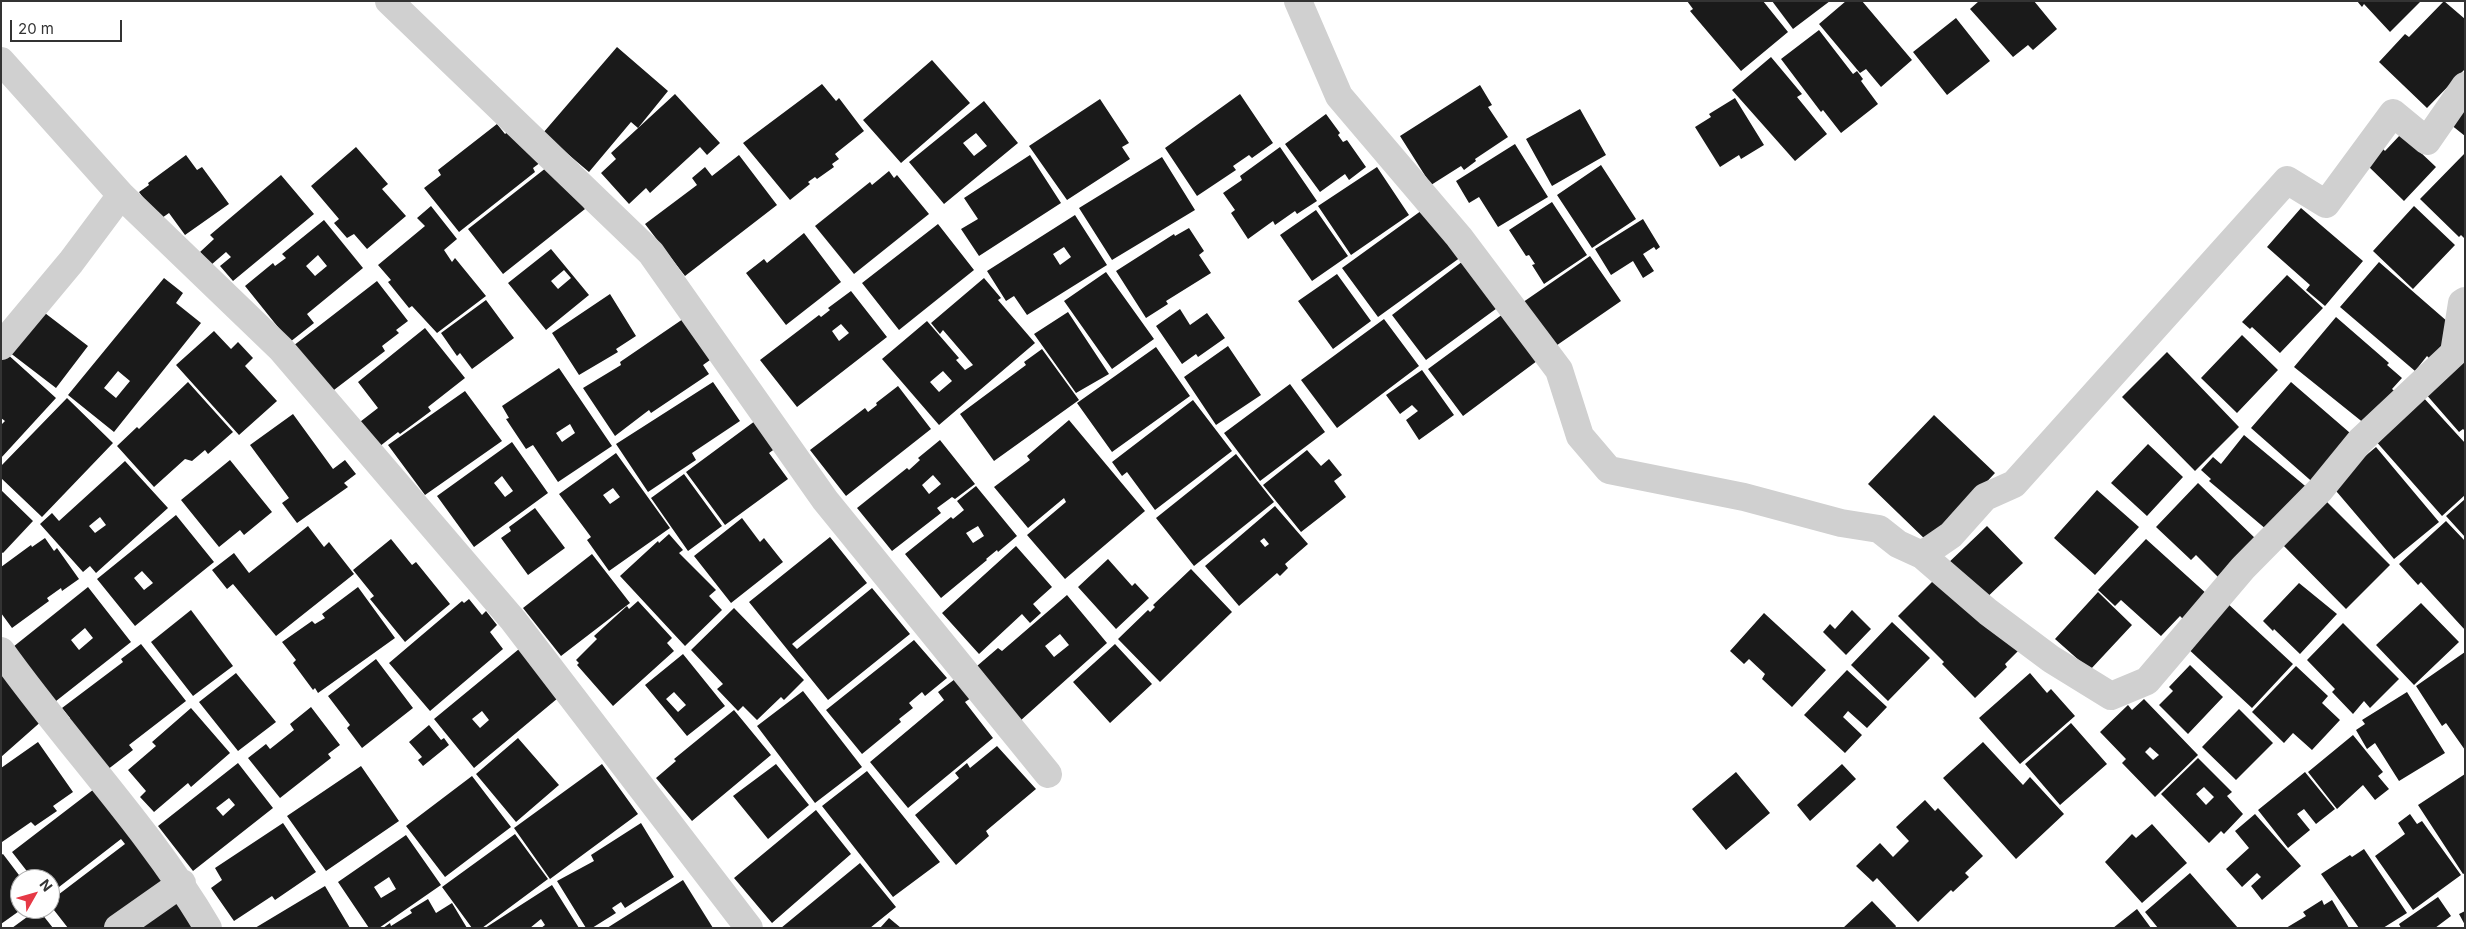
<!DOCTYPE html>
<style>
body{margin:0}
#map{position:relative;width:2466px;height:929px;overflow:hidden;background:#fff;font-family:Inter,sans-serif}
canvas{display:block}
.frame{position:absolute;inset:0;border:2px solid #333;pointer-events:none}
.north{position:absolute;left:10px;top:869px;width:50px;height:50px;box-sizing:border-box;background:#fff;border:1px solid #adadad;border-radius:50%;rotate:52deg;font-size:14px;font-weight:700;line-height:20px;text-align:center;color:#333}
.north::after{content:'';display:block;margin:auto;width:18px;height:22px;background:#e63946;clip-path:polygon(50% 0,100% 100%,50% 72%,0 100%)}
.scale{position:absolute;left:10px;top:20px;width:112px;height:22px;box-sizing:border-box;border:2px solid #333;border-top:0;padding-left:6px;font-size:15px;line-height:18px;white-space:nowrap;color:#333;-webkit-text-stroke:4px #fff;paint-order:stroke}
</style>
<div id="map">
<canvas width="2466" height="929"></canvas>
<div class="frame"></div>
<div class="north">N</div>
<div class="scale">20 m</div>
</div>
<script>
const g = document.querySelector('canvas').getContext('2d');
g.lineJoin = 'round';
function fill(path, color) {
  g.fillStyle = color;
  g.fill(path, 'evenodd');
}
function trace(path, color, width, dash) {
  g.strokeStyle = color;
  g.lineWidth = width;
  g.lineCap = dash ? 'butt' : 'round';
  g.setLineDash(dash || []);
  g.stroke(path);
}
fill(new Path2D(`
 M1687,1H1763L1788,32L1741,71L1690,11L1693,9Z
 M1772,1H1830L1793,29Z
 M1846,1H1862L1912,60L1881,87L1866,69L1860,73L1819,24Z
 M1979,1H2034L2057,29L2033,50L2028,45L2013,57L1970,9Z
 M2357,1H2421L2390,32L2364,4L2362,7Z
 M2444,1L2465,19V69L2427,108L2379,62L2405,34L2409,37Z
 M1956,18L1990,61L1947,95L1913,52Z
 M1819,30L1853,74L1857,71L1863,79L1861,81L1878,104L1841,133L1823,110L1821,112L1781,59Z
 M617,47L668,91L638,128L631,122L589,172L543,133Z
 M1771,57L1802,94L1797,97L1827,134L1795,161L1732,90Z
 M932,60L970,103L901,163L863,120Z
 M822,84L836,101L839,98L864,131L835,154L839,159L832,164L834,167L817,179L815,177L808,182L810,184L790,200L743,143Z
 M1480,85L1492,105L1488,107L1508,137L1475,159L1476,161L1464,170L1461,166L1431,185L1400,136Z
 M675,94L720,143L707,155L700,147L650,193L646,188L629,204L601,173L616,159L611,153Z
 M1240,94L1273,143L1252,158L1249,155L1233,166L1236,170L1197,196L1165,148Z
 M1735,98L1764,145L1741,159L1739,155L1720,167L1695,127L1711,117L1709,114Z
 M1100,99L1129,143L1122,147L1130,159L1067,200L1029,146Z
 M984,101L1018,143L944,204L909,162ZM976,133L987,146L974,156L963,143Z
 M2465,106V136L2450,124Z
 M1580,109L1606,155L1552,186L1526,139Z
 M1326,114L1340,133L1338,135L1343,142L1347,140L1366,167L1349,180L1345,174L1320,192L1285,144Z
 M497,124L505,134L514,127L541,162L533,168L535,172L459,232L424,188L441,175L438,170Z
 M2401,134L2436,167L2404,201L2367,165L2383,149L2385,151Z
 M1515,144L1548,197L1498,227L1479,197L1469,203L1456,181Z
 M356,147L388,184L382,189L406,216L367,249L354,234L347,238L334,223L339,219L311,186Z
 M1280,147L1317,201L1297,214L1295,211L1275,225L1273,221L1248,239L1231,213L1235,210L1223,193L1242,180L1240,176Z
 M2465,153V239L2461,235L2459,237L2420,199Z
 M186,155L197,170L202,167L229,204L185,235L169,213L159,220L139,192L149,185L148,183Z
 M739,155L777,205L685,276L645,224L697,185L692,178L705,167L712,176Z
 M1030,155L1061,203L979,256L961,229L978,219L964,198Z
 M1162,157L1195,210L1112,260L1079,208Z
 M551,164L585,209L503,274L468,229Z
 M1601,165L1636,219L1592,248L1557,195Z
 M1377,167L1409,215L1351,255L1318,206Z
 M889,171L894,178L897,175L929,214L854,274L815,226L870,182L872,185Z
 M281,175L314,214L233,281L220,266L231,257L226,252L211,265L200,252L214,239L210,235Z
 M1552,202L1587,255L1544,284L1532,265L1535,264L1529,255L1526,256L1509,230Z
 M431,206L457,239L444,250L452,262L455,258L486,296L437,333L412,306L409,308L388,282L391,280L378,265L425,226L417,218Z
 M2414,206L2455,245L2413,289L2373,251Z
 M1425,208L1461,257L1378,317L1342,268Z
 M2301,208L2363,261L2325,306L2306,290L2310,285L2267,247Z
 M1316,210L1348,256L1312,281L1280,235Z
 M1075,215L1107,265L1027,315L1014,296L1006,301L987,271ZM1064,247L1071,257L1060,265L1053,254Z
 M1643,219L1660,247L1656,250L1654,247L1643,254L1654,271L1643,278L1633,261L1611,275L1595,249Z
 M324,220L363,268L307,314L314,323L290,342L245,286L273,263L275,266L286,258L282,254ZM318,255L327,266L315,276L306,266Z
 M938,224L974,270L899,330L862,283Z
 M1189,228L1204,251L1199,255L1211,273L1166,301L1168,304L1146,318L1116,271L1174,234L1175,236Z
 M804,233L841,282L786,325L746,273L764,259L767,263Z
 M551,249L589,295L546,330L508,283ZM564,270L571,278L558,289L551,281Z
 M1590,256L1621,301L1547,352L1516,307Z
 M1463,261L1504,303L1426,360L1392,315Z
 M2379,262L2456,329L2430,359L2427,356L2415,371L2340,307Z
 M1106,272L1154,339L1112,369L1064,301Z
 M1337,274L1371,321L1333,349L1298,301Z
 M2287,275L2323,308L2280,353L2252,327L2250,329L2242,322Z
 M164,278L183,293L176,303L201,323L114,432L68,395ZM118,371L130,381L116,398L104,388Z
 M984,278L1001,298L998,300L1035,343L939,425L882,359L927,321L959,358L956,360L965,370L973,365L943,330L940,334L931,323ZM943,371L952,381L939,392L930,382Z
 M377,281L408,321L396,330L399,333L382,346L385,351L330,393L293,346Z
 M851,291L887,337L797,407L760,360L819,315L821,317L830,310L828,308ZM841,324L849,333L839,341L832,331Z
 M610,294L636,336L616,349L618,352L579,375L552,333Z
 M486,300L514,338L472,369L460,353L457,356L441,333Z
 M1180,309L1190,325L1207,313L1225,338L1198,357L1196,354L1182,364L1156,326Z
 M41,310L88,346L56,388L9,352Z
 M1507,311L1541,358L1463,416L1428,369Z
 M1068,312L1109,374L1076,393L1034,334Z
 M2336,317L2389,363L2387,365L2402,378L2392,389L2400,396L2370,428L2294,367Z
 M683,319L710,360L703,365L709,374L651,413L649,410L615,436L583,388L621,365L620,362Z
 M1384,319L1419,366L1337,428L1301,380Z
 M425,328L465,378L428,407L431,411L400,434L398,432L375,450L356,425L378,408L358,382Z
 M214,331L231,349L238,342L253,358L245,366L277,401L239,435L176,365Z
 M2242,335L2278,370L2237,413L2201,378Z
 M1228,346L1261,395L1216,425L1184,377Z
 M1156,347L1190,396L1112,452L1077,403Z
 M1042,349L1079,400L994,461L960,414L1026,365L1024,362Z
 M5,352L56,398L1,458V425L5,421L1,418V356Z
 M2167,352L2239,427L2195,471L2122,397Z
 M2465,358V431L2463,429L2459,432L2425,393Z
 M559,368L612,446L558,482L533,445L526,449L506,419L509,418L502,406ZM570,424L575,433L562,442L556,433Z
 M1422,370L1454,415L1419,440L1406,420L1418,411L1412,405L1400,414L1386,395Z
 M188,382L233,432L208,454L205,450L192,461L185,459L154,487L117,446L137,427L139,429Z
 M713,382L740,421L692,453L696,460L648,492L616,444Z
 M2291,382L2357,439L2317,486L2251,428Z
 M1290,384L1325,432L1260,481L1224,433Z
 M898,386L931,429L846,496L810,450L865,408L868,412L877,405L876,403Z
 M465,391L502,441L425,495L388,445Z
 M2422,396L2465,443V495L2442,516L2374,439Z
 M67,398L113,443L42,517L1,478V466Z
 M1193,400L1232,451L1155,510L1127,472L1122,476L1112,462Z
 M293,414L333,469L345,460L356,474L344,483L348,487L297,523L282,503L289,498L250,445Z
 M1934,415L1995,473L1929,543L1868,484Z
 M1069,420L1145,511L1065,579L1027,535L1066,502L1064,498L1028,528L994,487L1030,460L1027,456Z
 M755,421L776,448L769,453L788,479L725,525L686,472Z
 M2244,435L2310,490L2273,535L2209,481L2211,479L2201,470L2213,457L2221,464Z
 M940,440L975,484L955,499L952,497L937,508L941,513L892,551L857,508L907,468L909,470L920,460L918,458ZM933,475L941,484L929,494L922,485Z
 M512,442L548,493L474,547L437,496ZM502,476L513,491L505,497L494,483Z
 M2148,444L2183,477L2147,516L2111,483Z
 M2376,447L2439,522L2394,559L2331,485Z
 M1307,450L1321,466L1329,459L1342,475L1334,481L1346,497L1301,532L1263,485Z
 M616,453L670,528L609,571L587,540L591,537L559,494ZM613,488L620,497L610,504L603,495Z
 M1236,454L1274,502L1194,566L1156,518Z
 M230,460L272,512L244,535L240,530L219,547L181,500Z
 M125,461L168,508L96,573L90,566L83,572L40,524L52,513L59,521ZM100,517L106,525L95,533L89,526Z
 M684,474L722,526L688,551L651,498Z
 M2198,483L2258,541L2221,580L2196,555L2191,560L2156,527Z
 M976,486L1017,536L998,552L997,550L986,559L987,560L941,598L905,554L951,517L953,519L964,510L957,501ZM978,526L984,536L973,543L966,533Z
 M1,490L33,521L3,553L1,552Z
 M2097,490L2139,527L2095,575L2054,538Z
 M2323,498L2390,565L2346,609L2279,541Z
 M2465,499V537L2446,516Z
 M1275,506L1308,544L1285,564L1288,568L1280,576L1277,573L1239,606L1205,566ZM1264,538L1269,544L1265,547L1260,541Z
 M535,508L565,548L528,575L501,538L511,531L509,527Z
 M176,515L214,562L135,626L97,579ZM142,571L153,583L144,590L134,578Z
 M742,518L760,542L764,538L783,562L731,603L694,556Z
 M2446,521L2465,541V630L2421,582L2418,585L2399,564Z
 M308,526L324,547L329,542L354,574L276,636L233,584L227,589L212,570L234,553L249,573Z
 M1987,526L2023,563L1981,603L1945,566Z
 M669,534L683,550L679,553L716,590L709,596L722,610L685,646L620,576L658,541L659,543Z
 M830,537L867,583L792,644L797,649L872,588L910,634L828,700L749,602Z
 M45,538L54,551L57,548L79,579L62,591L61,588L47,598L49,601L12,628L1,613V567L31,545L32,547Z
 M391,539L412,565L416,562L450,604L405,642L370,599L374,596L353,570Z
 M2146,539L2208,595L2185,621L2180,616L2161,636L2121,600L2115,606L2098,590Z
 M1016,546L1052,587L1033,604L1041,613L1030,623L1022,614L979,654L942,613Z
 M592,554L630,603L561,656L523,608Z
 M1108,559L1132,586L1135,583L1149,598L1116,629L1078,587Z
 M1191,569L1232,612L1160,682L1118,639L1148,610L1150,612L1155,607L1153,605Z
 M1940,574L2019,650L2005,664L2007,667L1975,698L1942,664L1944,662L1898,616Z
 M2299,583L2337,614L2300,654L2274,629L2273,631L2263,621Z
 M88,587L131,642L51,705L8,651ZM85,628L93,638L79,650L71,640Z
 M358,587L395,638L318,693L315,688L313,690L293,663L296,660L282,642L312,621L315,624L325,618L322,614Z
 M2098,592L2132,625L2090,670L2055,639Z
 M1067,595L1107,643L1020,721L977,666L998,648L1002,651ZM1060,634L1069,645L1054,657L1045,646Z
 M469,599L482,615L486,611L497,625L490,632L503,649L430,711L389,663L462,601L464,603Z
 M638,601L672,638L667,643L674,651L613,706L577,665L579,663L576,660L597,639L594,636L627,606L629,609Z
 M2226,602L2293,664L2252,708L2185,646Z
 M2421,603L2459,642L2414,685L2376,645Z
 M734,608L804,680L784,700L781,697L757,720L743,706L738,711L717,689L723,684L691,650Z
 M191,610L233,666L193,696L151,642Z
 M1852,610L1871,629L1846,655L1823,632L1830,624L1835,629Z
 M1764,613L1826,670L1792,707L1762,679L1765,674L1749,659L1744,664L1730,651Z
 M1892,622L1930,658L1888,701L1851,665Z
 M2343,623L2399,679L2370,708L2364,701L2353,714L2332,692L2335,689L2307,660Z
 M914,640L947,678L925,696L922,692L909,703L913,708L899,719L901,722L862,754L826,710Z
 M141,644L186,701L129,745L133,750L107,770L68,720L70,718L62,708L123,662L121,659Z
 M1115,644L1152,684L1110,723L1073,682Z
 M519,649L558,698L474,768L434,719ZM482,711L489,720L480,728L472,719Z
 M2465,652V750L2446,723L2442,726L2416,686Z
 M683,654L725,706L687,736L645,685ZM674,692L686,705L678,712L666,699Z
 M376,659L413,708L362,748L347,728L350,725L328,696Z
 M2190,665L2223,697L2188,734L2159,705L2173,691L2169,687Z
 M2296,666L2328,696L2322,703L2340,720L2312,750L2293,733L2284,743L2252,712Z
 M1847,670L1887,707L1867,728L1848,711L1843,717L1862,735L1845,753L1804,715Z
 M236,673L276,722L238,751L199,702Z
 M2030,673L2047,693L2051,689L2075,716L2020,764L1979,718Z
 M4,674L44,719L1,757V676Z
 M955,679L971,698L965,702L993,738L908,808L870,762L944,700L938,692Z
 M803,691L862,767L815,803L757,726Z
 M2407,692L2445,753L2399,781L2375,743L2367,749L2356,730L2365,724L2362,720Z
 M2144,699L2198,755L2155,797L2122,763L2126,759L2100,732L2128,705L2132,710ZM2150,747L2159,755L2153,760L2145,752Z
 M311,707L340,745L328,754L331,758L280,798L248,758L266,744L270,749L294,730L290,724Z
 M191,708L230,753L191,787L188,783L154,812L140,797L146,791L128,770L156,746L152,742Z
 M2239,709L2273,743L2236,780L2202,747Z
 M734,710L771,755L692,821L656,778L676,761L674,759Z
 M2071,723L2107,764L2060,805L2025,764Z
 M429,725L441,740L444,738L449,745L423,766L418,760L422,757L409,742Z
 M2353,735L2383,772L2378,776L2389,789L2375,800L2363,785L2337,809L2308,772Z
 M518,738L559,785L516,822L476,774Z
 M38,742L73,792L53,806L57,811L35,826L31,822L2,842L1,768Z
 M1983,742L2023,785L2030,777L2064,814L2016,859L1943,778Z
 M997,746L1036,789L986,831L989,836L956,865L915,815L959,778L955,773L967,763L970,768Z
 M2198,758L2232,792L2227,796L2243,814L2224,834L2221,831L2209,843L2161,794ZM2204,787L2214,797L2206,805L2196,794Z
 M238,763L273,808L193,871L158,826ZM229,798L235,805L223,816L216,808Z
 M602,764L638,814L550,879L514,828Z
 M776,764L809,805L768,839L733,796Z
 M1842,764L1856,779L1810,821L1797,805Z
 M361,766L399,821L326,871L287,816Z
 M867,771L940,862L893,897L822,806Z
 M1736,772L1770,813L1726,850L1692,809Z
 M2305,772L2335,809L2316,824L2304,809L2297,814L2310,830L2288,848L2258,810Z
 M2465,774V873L2463,874L2418,805Z
 M472,776L511,827L445,877L406,826Z
 M98,786L167,885L107,928H68L50,905V901L125,844L121,839L50,894V879H33L12,852Z
 M1925,800L1935,811L1938,808L1983,856L1965,873L1969,877L1953,892L1951,890L1918,922L1877,878L1873,882L1856,866L1880,843L1893,857L1909,841L1896,827Z
 M816,810L851,854L772,923L734,878Z
 M2255,814L2301,866L2262,900L2251,886L2261,877L2257,873L2242,887L2226,869L2249,848L2235,831Z
 M2410,814L2417,824L2422,821L2461,875L2413,910L2375,856L2405,834L2398,823Z
 M283,823L316,872L275,900L272,896L234,921L211,888L222,880L215,868Z
 M641,823L674,877L625,908L621,902L612,908L616,913L592,928H586L557,881L594,861L591,855Z
 M2152,824L2187,863L2142,903L2105,862L2132,834L2136,838Z
 M515,834L548,879L482,928H472L442,887Z
 M406,835L441,885L379,928H369L338,882ZM389,877L396,889L381,898L374,887Z
 M2364,849L2407,913L2383,928H2359L2321,874L2350,855L2352,857Z
 M3,854L22,879L20,909H22L1,924V855Z
 M860,863L896,907L870,928H781Z
 M2190,873L2238,928H2158L2145,912Z
 M683,880L713,928H607Z
 M552,885L579,928H541L545,925L541,919L530,928H485Z
 M325,886L350,928H255Z
 M2438,897L2451,916L2435,928H2401L2399,924Z
 M181,899L198,928H132Z
 M428,899L436,913L452,903L467,928H383L390,923L391,926L412,913L410,910Z
 M2322,900L2324,905L2332,900L2349,928H2286L2306,916L2303,912Z
 M1872,901L1896,926L1895,928H1843Z
 M38,909L53,928H12Z
 M2137,909L2151,928H2113Z
 M2465,911V925L2459,914Z
 M889,918L901,928H880Z`), '#1a1a1a');
trace(new Path2D(`
 M389,1L651,253L825,500L1048,774
 M1298,1L1339,96L1459,237L1559,370L1580,436L1609,470L1744,497L1841,523L1879,529L1898,544L1922,555L1951,535L1985,497L2014,484L2287,180L2326,204L2393,113L2427,141L2465,86
 M1,61L121,195L281,349L513,620L749,928
 M1,346L71,262L121,195
 M1922,555L1988,612L2051,659L2111,696L2147,681L2243,568L2320,490L2360,441L2454,353L2462,303L2465,301
 M1,651C68,745 149,828 208,928
 M118,928L182,883`), '#d0d0d0', 28);
</script>
